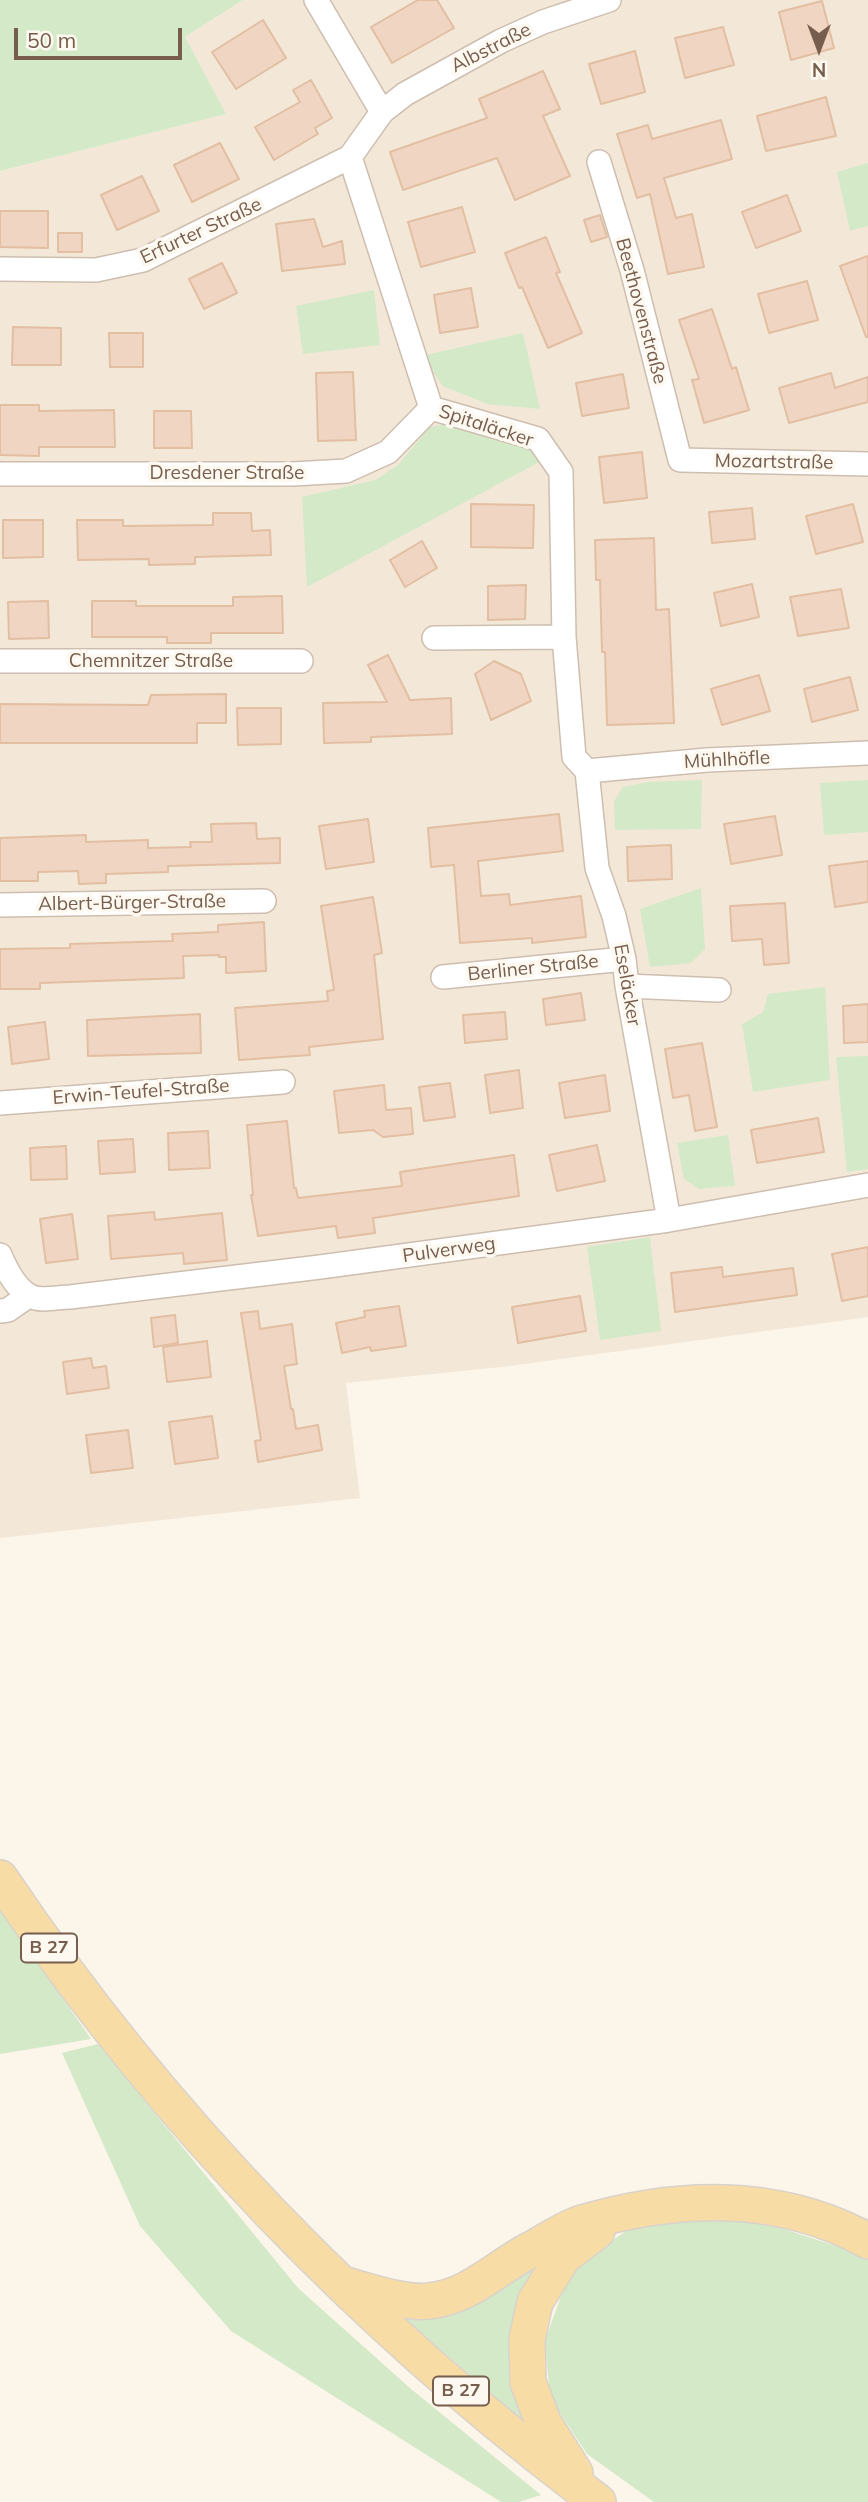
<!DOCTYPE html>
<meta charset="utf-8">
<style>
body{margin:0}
#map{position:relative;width:868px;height:2502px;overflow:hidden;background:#fcf5e9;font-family:Mulish,sans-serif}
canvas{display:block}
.north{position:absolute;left:784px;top:14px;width:70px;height:70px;-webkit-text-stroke:5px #fef9f0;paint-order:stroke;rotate:180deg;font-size:19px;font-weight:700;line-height:28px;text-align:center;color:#765d4d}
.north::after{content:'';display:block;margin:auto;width:24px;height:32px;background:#765d4d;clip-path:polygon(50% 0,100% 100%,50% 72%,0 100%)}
.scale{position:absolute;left:14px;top:28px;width:168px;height:32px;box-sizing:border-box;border:4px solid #765d4d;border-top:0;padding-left:9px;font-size:21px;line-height:24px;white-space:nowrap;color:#765d4d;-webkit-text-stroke:5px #fef9f0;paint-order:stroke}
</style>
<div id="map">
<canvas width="868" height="2502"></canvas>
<div class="north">N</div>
<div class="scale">50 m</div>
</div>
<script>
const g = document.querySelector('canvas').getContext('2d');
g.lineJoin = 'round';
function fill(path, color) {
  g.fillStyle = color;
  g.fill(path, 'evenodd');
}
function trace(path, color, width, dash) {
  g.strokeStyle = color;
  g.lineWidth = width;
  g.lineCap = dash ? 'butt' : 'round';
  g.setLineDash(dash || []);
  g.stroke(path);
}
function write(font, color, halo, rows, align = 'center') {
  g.font = font + ' Mulish,sans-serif';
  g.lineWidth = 7;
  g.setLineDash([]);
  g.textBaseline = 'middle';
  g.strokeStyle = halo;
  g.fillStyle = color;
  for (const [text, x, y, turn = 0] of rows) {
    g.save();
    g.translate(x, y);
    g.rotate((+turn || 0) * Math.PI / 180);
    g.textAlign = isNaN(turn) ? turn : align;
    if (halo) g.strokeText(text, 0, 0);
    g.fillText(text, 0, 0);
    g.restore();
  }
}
fill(new Path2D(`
 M243,0H868V1317L510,1366L346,1383L360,1498L0,1538V171L225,114L185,37Z`), '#f3e8d8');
fill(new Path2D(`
 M0,0H243L185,37L226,114L0,171Z
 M868,163V226L850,231L837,172Z
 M374,290L380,345L303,354L296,306Z
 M523,333L540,409L487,404L443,386L421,356Z
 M453,423L523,445L543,460L307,587L302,497L375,480L398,465L430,427Z
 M702,780L701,829L615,830L614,801L623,787L648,782Z
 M868,780V832L824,835L820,783Z
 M701,888L705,949L691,963L650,967L640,909Z
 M825,987L830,1080L753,1092L742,1024L763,1012L768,994Z
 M868,1056V1169L847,1172L836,1057Z
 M728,1135L735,1186L699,1189L684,1179L677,1143Z
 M650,1237L661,1331L600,1340L587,1247Z
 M0,1908L91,2039L0,2054Z
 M98,2044L298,2288L411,2389L541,2495L519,2502H501L231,2331L140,2226L62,2053Z
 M697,2215L772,2225L860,2254L868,2260V2502H654L587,2454L550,2398L545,2340L571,2269L629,2229Z
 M549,2249C523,2293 503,2325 513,2379C516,2395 524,2411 529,2426L396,2311Z`), '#d4e9c8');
const building = new Path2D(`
 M418,0H437L454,28L392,63L371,27Z
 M822,1L834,48L791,60L779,12Z
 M263,20L286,58L236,89L212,52Z
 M723,27L734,65L685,78L675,38Z
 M635,51L645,92L601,104L589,64Z
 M543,71L560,109L543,116L570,176L515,200L497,158L403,190L390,152L487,118L479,99Z
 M311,80L332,118L315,128L318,134L274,160L255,127L300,102L293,90Z
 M826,97L836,136L766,151L757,116Z
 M721,120L732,159L664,178L676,218L692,214L704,267L668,274L650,194L637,198L617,134L648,125L652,139Z
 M220,143L239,179L192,202L174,165Z
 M142,176L159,211L117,230L101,195Z
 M787,195L801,231L756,248L742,212Z
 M462,207L475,252L421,267L408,222Z
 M0,211H48V248L0,247Z
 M600,215L607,237L591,242L584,220Z
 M314,219L323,247L342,241L345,264L282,271L276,224Z
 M58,233H82V252H58Z
 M546,237L560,272L556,273L582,333L548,348L522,287L519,288L505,253Z
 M868,256V337H866L840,266Z
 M222,263L237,293L204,309L189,279Z
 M807,281L818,320L769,333L758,294Z
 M471,288L478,327L440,333L434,295Z
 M712,309L732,369L736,367L749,410L704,423L692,380L699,379L679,320Z
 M13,327L61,328V365H12Z
 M109,333H143V367H110Z
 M353,372L356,440L318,441L316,373Z
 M831,373L835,388L868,377V402L789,423L779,388Z
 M623,374L629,408L582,416L576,383Z
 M0,405H39V411L114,410L115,447H39V456L0,455Z
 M154,411H191L192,448H154Z
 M642,452L647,498L604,503L599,457Z
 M471,504L534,505L533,548L471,547Z
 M853,504L863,542L816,554L806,516Z
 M752,508L755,539L712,543L709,512Z
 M213,513H251L252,531L270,530L271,555L195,557V564L149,565V559L78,560L77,520H123V526L213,525Z
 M3,520H43V557L3,558Z
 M654,538L656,610L669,609L674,723L607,725L605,652H602L600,580H596L595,540Z
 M422,541L437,568L405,587L390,560Z
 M752,584L759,617L721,626L714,593Z
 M526,585L525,619L488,620V586Z
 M841,589L849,628L798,636L790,597Z
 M282,596L283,633H211V643H167V637H92V601H136V606H233V597Z
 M48,601L49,638L9,639L8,602Z
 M388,655L410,700L451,698L452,734L371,737V742L324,743L323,703L387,702L368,665Z
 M494,661L521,674L531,701L491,720L475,674Z
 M759,675L770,711L722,725L711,689Z
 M850,677L858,710L812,722L804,689Z
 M226,694V723H197V743H0V704L148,705L151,695Z
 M237,708H281V744L238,745Z
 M559,814L563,851L478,861L481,896L509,894L510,905L581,896L586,937L532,943V938L460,943L454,865L431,867L428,828Z
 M775,816L782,855L731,864L724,824Z
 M368,819L374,862L326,869L319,826Z
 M256,823L257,839L280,838V863L168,866V872L106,874V883L79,884L78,871L38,872V881H0V838L86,835V842L148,840V848L191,847L190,842H212L211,824Z
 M671,845L672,879L628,881L627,847Z
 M868,861V902L835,907L829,866Z
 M373,897L382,953L374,955L383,1039L309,1047L310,1055L239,1060L235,1008L328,1001L327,991L334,990L321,906Z
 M785,903L789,963L764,965L762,939L732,941L730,906Z
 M264,922L266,971L226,973V957H219V955L183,956L184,978L40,983V989H0V949L70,948V944L173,941L172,934L218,932V925Z
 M581,993L585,1020L546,1025L543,999Z
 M868,1004V1042L844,1043L843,1006Z
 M505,1012L507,1039L465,1043L463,1015Z
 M200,1014L201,1053L88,1056L87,1020Z
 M45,1022L49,1059L12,1064L8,1027Z
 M702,1043L717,1127L695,1131L689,1095L673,1098L665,1049Z
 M519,1070L523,1108L490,1113L485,1075Z
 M605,1075L610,1111L565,1118L559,1083Z
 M450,1083L455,1117L424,1121L419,1087Z
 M384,1085L386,1110L411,1108L413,1134L383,1137L373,1130L339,1133L334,1091Z
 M818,1118L824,1152L757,1163L751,1130Z
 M287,1121L294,1188H296L298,1198L402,1186L400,1172L514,1155L519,1196L373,1218L375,1233L338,1238L336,1226L258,1236L251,1195H253L247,1125Z
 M208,1131L210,1168L169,1170L168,1133Z
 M133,1139L135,1172L100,1174L98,1141Z
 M597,1145L605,1181L557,1191L549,1155Z
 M66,1146L67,1179L31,1180L30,1148Z
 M154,1212L155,1220L222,1213L227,1260L184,1264L183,1253L111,1259L108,1216Z
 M72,1214L78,1259L46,1263L40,1219Z
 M868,1247V1296L842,1301L832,1254Z
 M722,1267L723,1277L793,1268L797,1295L675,1312L671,1273Z
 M580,1296L586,1331L518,1343L512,1307Z
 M399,1306L406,1346L371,1351L370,1347L342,1353L336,1323L365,1317L364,1311Z
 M258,1311L260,1329L292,1324L297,1364L284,1366L291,1409H293L296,1429L318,1425L322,1450L258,1462L255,1441L261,1440L241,1313Z
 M175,1315L178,1343L154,1347L151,1318Z
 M207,1341L211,1377L167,1382L163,1347Z
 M91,1358L93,1368L106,1366L109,1388L67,1394L63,1362Z
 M212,1416L218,1458L175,1464L169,1422Z
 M128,1430L133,1468L91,1473L86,1435Z`);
fill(building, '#f0d6c2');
trace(building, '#e2bea3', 2);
const minor = new Path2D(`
 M316,0L382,112
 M609,0L543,22L501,41L405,94L382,112L350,157L431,408L538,439L561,472L564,637L574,757L587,771L597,868L614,916L624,959L627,986L669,1220
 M599,162L632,270L680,460L868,464
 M0,269L96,270L143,260L350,157
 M0,474H293L346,471L388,452L431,408
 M434,638L564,637
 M0,661H301
 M587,771L707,760L868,753
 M0,905L264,901
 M443,977L624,959
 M627,986L719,990
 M0,1103L283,1082
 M0,1255C6,1269 16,1289 30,1296C41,1302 58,1297 70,1297L320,1267L669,1220L868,1185
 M0,1311L8,1310L28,1296`);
const primary = new Path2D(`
 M0,1878C161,2118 367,2329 598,2502
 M345,2285C369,2291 404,2304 429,2301C470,2297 497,2267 532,2249C547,2241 563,2230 579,2224C675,2195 778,2191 868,2241
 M575,2473L543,2422L528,2382L527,2339L535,2302L563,2257L597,2231`);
trace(minor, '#cebeaf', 26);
trace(primary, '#d9d2cd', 38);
trace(minor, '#fff', 23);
trace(primary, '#f7dca5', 35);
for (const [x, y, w] of [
 [49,1948,56],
 [461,2391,56]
]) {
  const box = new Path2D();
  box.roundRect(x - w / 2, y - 14.5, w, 29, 5);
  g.fillStyle = '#fef9f0';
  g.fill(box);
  trace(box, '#765d4d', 2);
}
write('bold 18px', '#765d4d', null, [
 ["B 27",49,1948],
 ["B 27",461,2391]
]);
write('19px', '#765d4d', '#fef9f0', [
 ["Albstraße",491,48,-27],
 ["Erfurter Straße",201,231,-25],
 ["Beethovenstraße",641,311,75],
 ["Spitaläcker",486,426,18],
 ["Mozartstraße",774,462,1],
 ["Dresdener Straße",227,473],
 ["Chemnitzer Straße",151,661],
 ["Mühlhöfle",727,760,-3],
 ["Albert-Bürger-Straße",132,903,-1],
 ["Berliner Straße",533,968,-6],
 ["Eseläcker",627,985,80],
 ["Erwin-Teufel-Straße",141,1092,-4],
 ["Pulverweg",449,1250,-8]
]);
</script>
